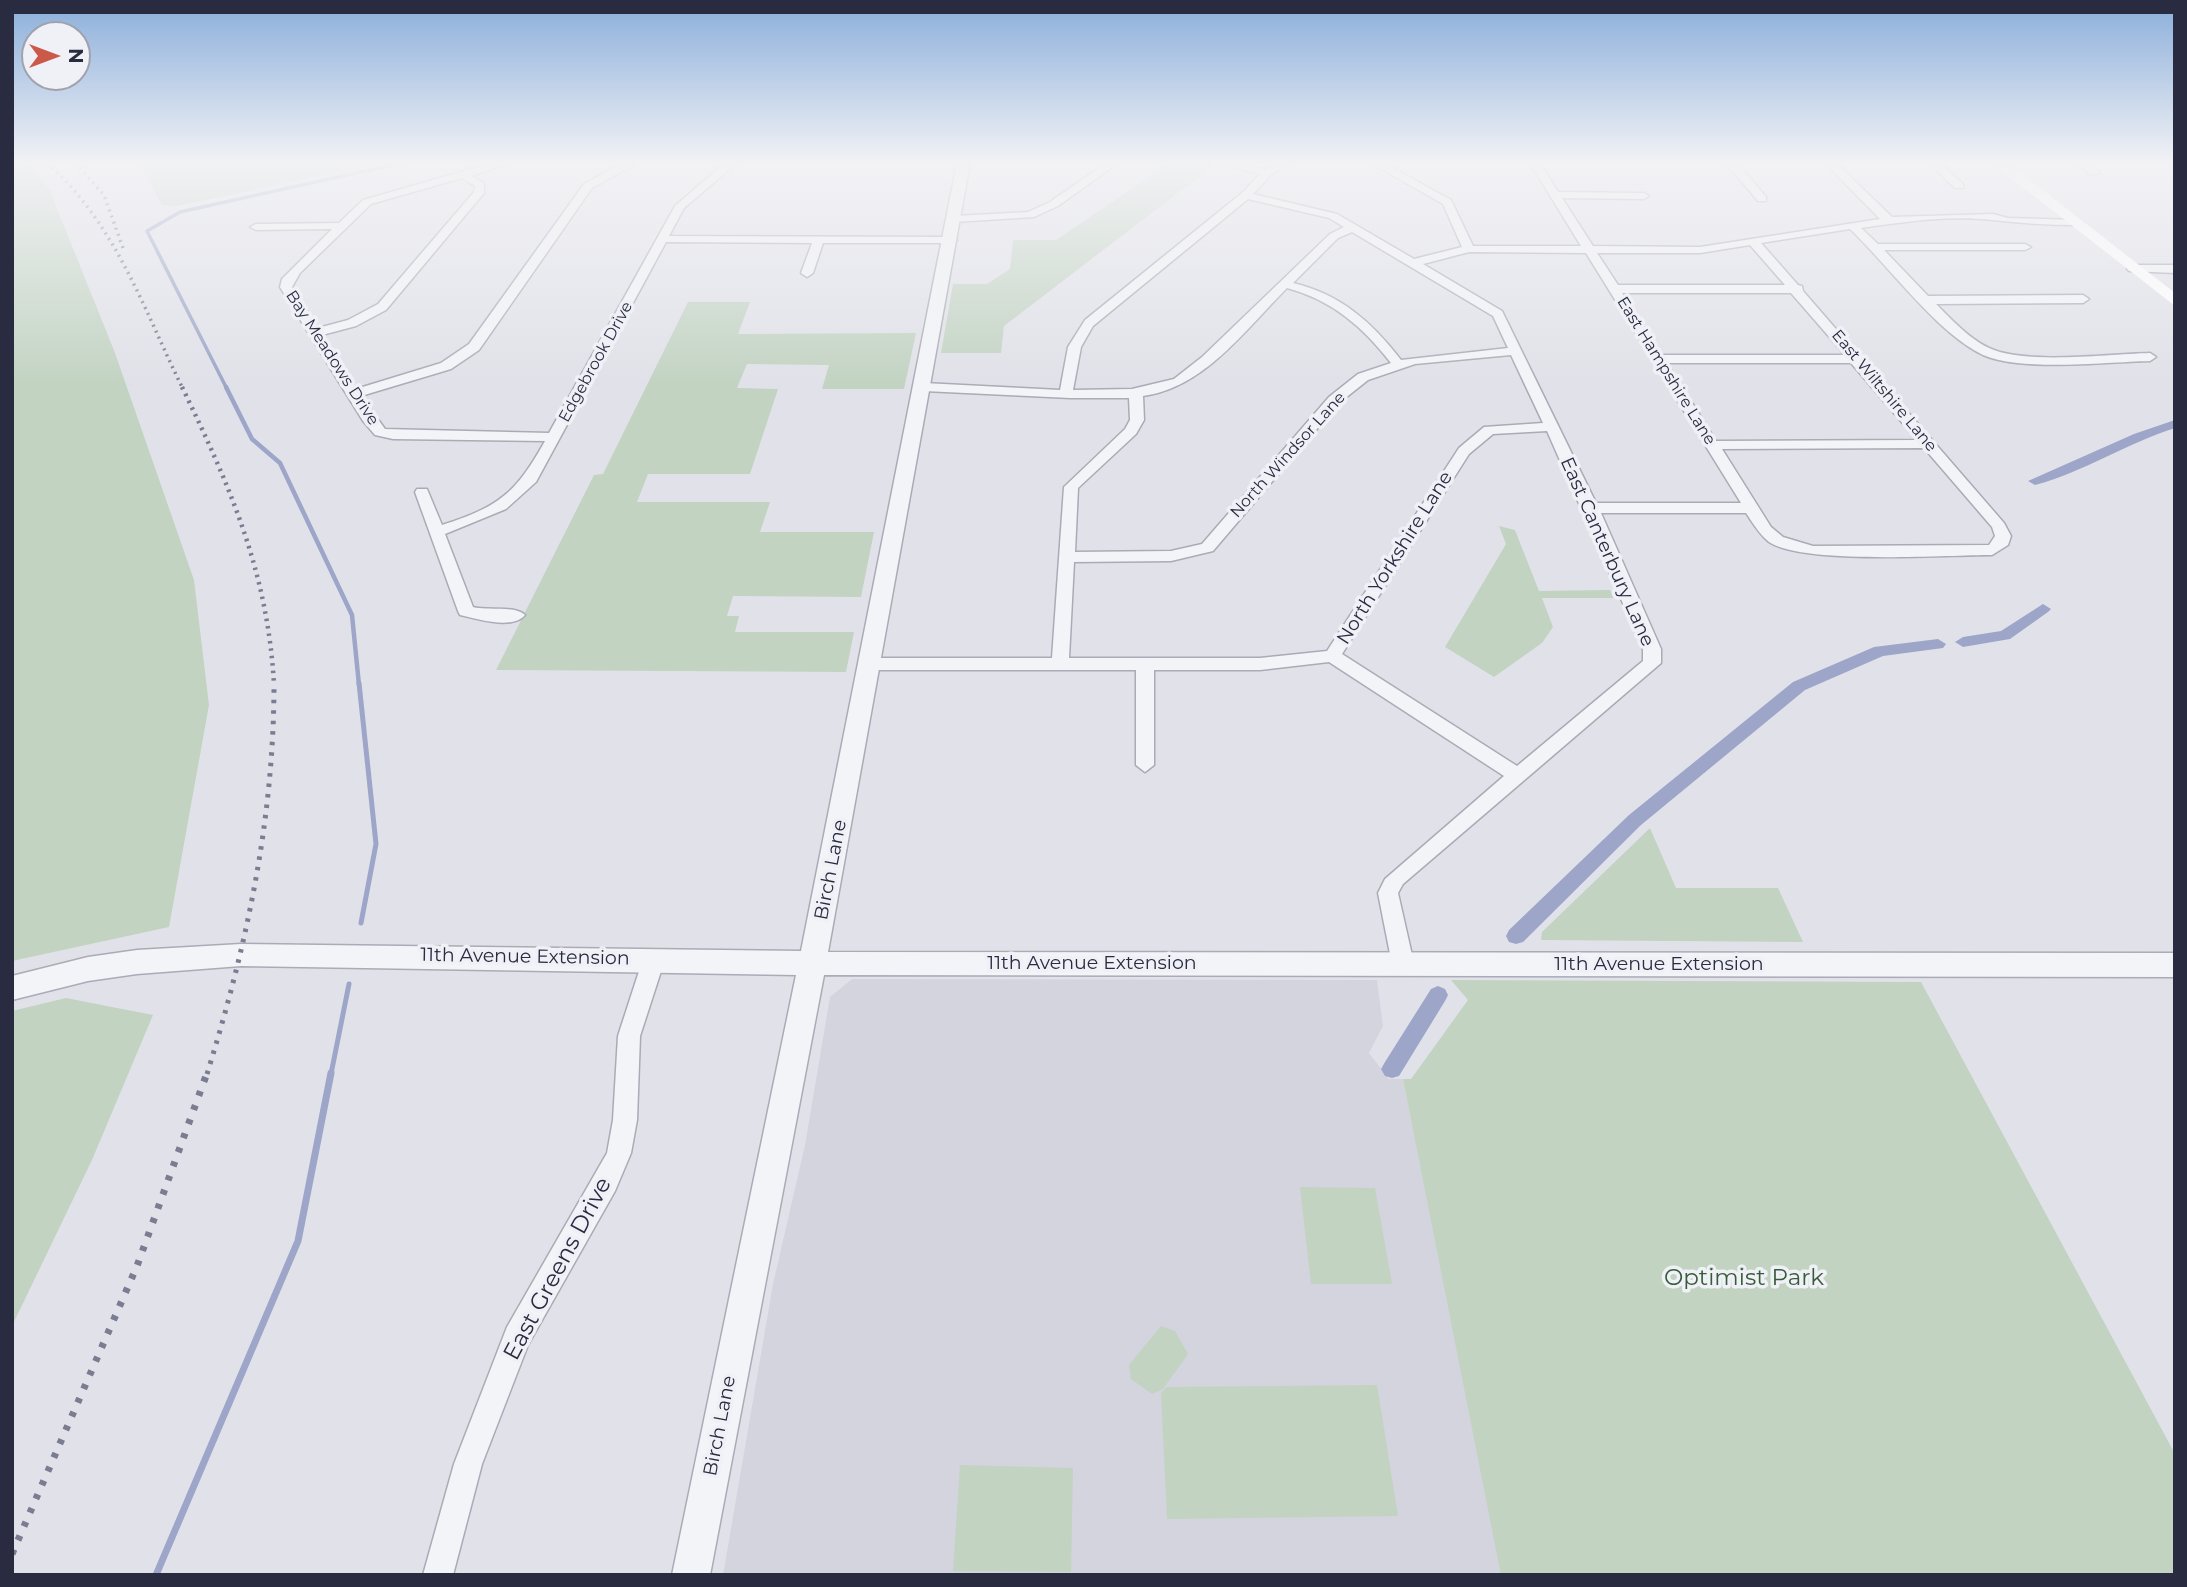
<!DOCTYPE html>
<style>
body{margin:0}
#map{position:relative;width:2187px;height:1587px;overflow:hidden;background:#e1e2e9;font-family:Montserrat,sans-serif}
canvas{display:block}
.frame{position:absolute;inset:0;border:14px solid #292c40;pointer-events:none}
.north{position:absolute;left:21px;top:21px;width:70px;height:70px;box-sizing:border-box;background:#f0f1f7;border:2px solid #a0a2ae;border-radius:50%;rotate:90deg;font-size:19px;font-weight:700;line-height:28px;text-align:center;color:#292c40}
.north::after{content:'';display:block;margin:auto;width:24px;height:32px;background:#ca5949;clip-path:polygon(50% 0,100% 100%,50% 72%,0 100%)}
</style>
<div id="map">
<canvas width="2187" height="1587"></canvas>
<div class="frame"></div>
<div class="north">N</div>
</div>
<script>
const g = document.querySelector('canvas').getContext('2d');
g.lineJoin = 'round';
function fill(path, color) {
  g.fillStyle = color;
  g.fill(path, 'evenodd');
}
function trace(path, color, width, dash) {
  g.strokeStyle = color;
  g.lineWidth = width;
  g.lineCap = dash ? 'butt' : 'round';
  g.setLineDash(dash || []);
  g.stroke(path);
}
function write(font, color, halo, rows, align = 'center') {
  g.font = font + ' Montserrat,sans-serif';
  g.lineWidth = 7;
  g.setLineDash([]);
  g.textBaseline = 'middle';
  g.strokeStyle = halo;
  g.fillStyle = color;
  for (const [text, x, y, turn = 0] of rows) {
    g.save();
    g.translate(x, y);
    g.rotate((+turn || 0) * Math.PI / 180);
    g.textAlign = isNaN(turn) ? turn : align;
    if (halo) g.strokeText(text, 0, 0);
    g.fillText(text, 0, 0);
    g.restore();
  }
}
fill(new Path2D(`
 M852,979L1377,980L1383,1026L1369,1053L1389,1079H1403L1503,1575H723L773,1284L805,1145L830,997Z`), '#d3d4de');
fill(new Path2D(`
 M12,163L32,165L50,191L115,353L194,580L209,705L169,927L12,961Z
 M140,163H383L173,207L162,205Z
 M1169,163H1217L1004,326L1001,353H941L953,284H987L1010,269L1013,240H1056Z
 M688,302H750L738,334L916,333L904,389H822L829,365L747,364L737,388L778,389L750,474H648L637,502H770L760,532H874L861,597L733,596L727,616H739L735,632H854L846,672L496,670L594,475L603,474Z
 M1499,526L1515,530L1539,591L1610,590L1614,598H1542L1553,627L1542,643L1494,677L1445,647L1506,544Z
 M1650,828L1676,888H1778L1803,942L1541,940L1542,932Z
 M1451,980L1921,982L2175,1454V1575H1501L1403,1079H1411L1468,1000Z
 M66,998L153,1015L92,1160L12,1326V1011Z
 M1300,1187L1375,1188L1392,1284H1311Z
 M1161,1326L1175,1331L1188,1354L1163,1389L1152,1394L1131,1379L1129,1365Z
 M1377,1385L1398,1516L1167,1519L1161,1393L1167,1387Z
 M960,1465L1073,1468L1071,1572L953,1571Z`), '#c2d3c2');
trace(new Path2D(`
 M227,389L147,231L180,212L401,163`), '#9da6c8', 3.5);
trace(new Path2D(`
 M226,387L252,439L280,463L352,615L359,685`), '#9da6c8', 4.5);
trace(new Path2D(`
 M359,683L376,844L361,923
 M331,1074L349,984`), '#9da6c8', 5);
trace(new Path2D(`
 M156,1575L298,1241L331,1073`), '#9da6c8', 7);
fill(new Path2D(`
 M2175,420V428C2127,443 2084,472 2035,485L2028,481L2134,434Z
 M2043,604L2051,609L2048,612L2010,639L1963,647L1955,642L1963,637L2001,631Z
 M1938,639L1946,644L1943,648L1883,656L1805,690L1641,825L1523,942L1516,944L1509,942L1506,936L1509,930L1629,815L1793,682L1874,647Z
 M1438,986L1445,989L1448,995L1445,1001L1399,1076L1392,1078L1385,1076L1381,1069L1385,1062L1431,989Z`), '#9da6c8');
const minor = new Path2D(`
 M492,163H510L471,176L484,183V193L386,310L356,326L322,335L356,389L441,363L469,344L584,184L623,163H638L592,188L479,350L451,369L361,396L385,429L549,433L675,206L725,163H737L684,208L669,236L951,237L957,240L951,243H823L813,273L807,277L801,273L812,243L666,242L536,482L506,509L445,534L473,607C488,611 515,605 525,615C513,630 477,619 460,615L458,611L415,492L417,489H427L442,525C499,507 516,493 545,441L393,439L375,435L363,421L280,287L282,279L332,229L256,230L250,227L256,224L339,223L363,200ZM462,178L475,186L474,192L378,304L348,320L318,328L292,287L300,273L371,204Z
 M1106,163H1118L1058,206L1034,217L955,222L950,219L955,216L1028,212L1050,202Z
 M1218,163H1239L1265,170L1276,163H1289L1271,175L1253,194L1337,214L1414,259L1462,247L1443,204L1371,163H1384L1451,200L1473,246H1581L1530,163H1540L1558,192L1644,193L1649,196L1644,199L1562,198L1593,246L1700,247L1880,219L1825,163H1836L1892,217L1993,214L2008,218L2078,220V224L2074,225C2046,225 2020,223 1992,220C1950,215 1904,222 1861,228L1878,244H2025L2031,247L2025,250H1884L1928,296L2083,295L2089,299L2083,303L1936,304C1952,320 1972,342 1994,350C2031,364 2109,354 2150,353L2156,357L2150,361C2106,362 2022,372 1983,355C1937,333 1889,266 1850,229L1761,243L1798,285L1802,286L1803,291L2004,523L2011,536L2008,545L1992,555C1944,555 1804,565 1769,542C1759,534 1753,523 1746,513H1601L1661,649V663L1403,884L1398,893L1414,964L1411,970L1403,973L1395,970L1392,964L1378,893L1385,879L1504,776L1329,662L1260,670H1154V765L1145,772L1136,765V670H871L862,664L871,658H1052L1064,487L1125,429L1130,420L1129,398H1070L924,391L917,387L924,383L1060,390L1068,347L1085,320L1242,193L1260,174ZM1248,199L1329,218L1344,227L1330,234L1202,357L1174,379L1132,389L1073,390L1081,347L1093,326ZM1352,232L1493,316L1508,348L1401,360C1372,322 1340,294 1293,283L1338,238ZM1750,245L1785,285H1618L1597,253H1700ZM1469,252L1586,253L1741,503H1596L1502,311L1423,264ZM1287,288C1332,300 1363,327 1391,363L1358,374L1329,397L1202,544L1171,551L1075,552L1078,488L1136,434L1144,420L1143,396C1204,388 1246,329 1287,288ZM1622,293H1791L1845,355H1662ZM1511,355L1543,423L1484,427L1459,448L1327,651L1260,658H1069L1074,562L1171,561L1213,551L1339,403L1368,380L1415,364ZM1667,363H1851L1917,440L1716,441ZM1547,431L1643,649V661L1517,766L1342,654L1469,454L1493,434ZM1924,448L1992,527L1995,536L1989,545L1813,546L1783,537L1771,527L1722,449Z
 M1726,163H1737L1766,197V201H1758Z
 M1929,163H1940L1963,184V188H1955Z
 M2077,163H2089L2100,173L2091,175Z
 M2133,265H2175V273L2129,271L2127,269Z
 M654,950L662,953L665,959L640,1036L637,1120L631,1153L615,1191L528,1345L482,1464L453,1575H423L454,1464L507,1327L607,1153L613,1120L618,1036L643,959L646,953Z`);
const tertiary = new Path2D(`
 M957,163H970L828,952L2175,953V977L824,975L710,1575H672L796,975L241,966L137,974L88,981L12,1000V976L88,957L137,950L241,944L801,951Z`);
trace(minor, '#aaabb6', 3);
trace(tertiary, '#aaabb6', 3);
fill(minor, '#f3f4f7');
fill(tertiary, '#f3f4f7');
fill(new Path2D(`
 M1992,163H2008L2175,293V306Z`), '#fff');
trace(new Path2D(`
 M47,163C116,224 143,308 183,389
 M75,163L104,195L123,248`), '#7a7d92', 3.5, [2, 4.5]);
trace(new Path2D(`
 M182,387C230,486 268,573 274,685`), '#7a7d92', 4.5, [2.5, 5]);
trace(new Path2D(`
 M207,1074C247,945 274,818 274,683`), '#7a7d92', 5, [3.5, 7]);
trace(new Path2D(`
 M12,1554L137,1266L207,1073`), '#7a7d92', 7, [5, 10]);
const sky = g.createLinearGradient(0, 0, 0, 386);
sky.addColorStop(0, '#8aaedb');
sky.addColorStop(0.42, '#f2f2f5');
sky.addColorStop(1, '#f2f2f500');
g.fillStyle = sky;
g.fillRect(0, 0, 2187, 386);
write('16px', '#292c40', '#f0f1f7', [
 ["Bay Meadows Drive",332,358,57],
 ["Edgebrook Drive",596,362,-61],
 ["East Hampshire Lane",1666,371,58],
 ["East Wiltshire Lane",1884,391,50],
 ["North Windsor Lane",1288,455,-48]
]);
write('19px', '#292c40', '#f0f1f7', [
 ["East Canterbury Lane",1607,552,66],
 ["North Yorkshire Lane",1395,558,-58],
 ["Birch Lane",831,870,-79],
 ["11th Avenue Extension",525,957,1],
 ["11th Avenue Extension",1092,963],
 ["11th Avenue Extension",1659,964],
 ["Birch Lane",720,1426,-79]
]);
write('23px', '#292c40', '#f0f1f7', [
 ["East Greens Drive",558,1269,-62]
]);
write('23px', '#375c3a', '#f0f1f7', [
 ["Optimist Park",1744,1278]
]);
</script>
